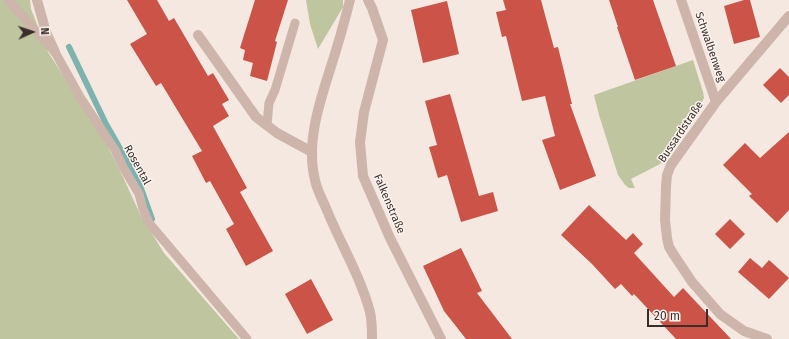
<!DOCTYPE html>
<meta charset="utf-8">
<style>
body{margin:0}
#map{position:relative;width:789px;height:339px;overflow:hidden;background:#f4e8e0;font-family:"Fira Sans",sans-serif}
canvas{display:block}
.north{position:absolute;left:12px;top:12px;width:40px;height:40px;-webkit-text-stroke:3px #fbf3ed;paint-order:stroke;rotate:87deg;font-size:11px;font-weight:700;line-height:16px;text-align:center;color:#3b2d2a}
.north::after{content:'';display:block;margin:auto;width:14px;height:18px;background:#3b2d2a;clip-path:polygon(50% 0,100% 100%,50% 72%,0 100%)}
.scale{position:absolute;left:647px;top:309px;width:61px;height:18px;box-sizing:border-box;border:2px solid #3b2d2a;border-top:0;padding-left:5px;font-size:12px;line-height:14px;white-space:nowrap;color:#3b2d2a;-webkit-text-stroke:3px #fbf3ed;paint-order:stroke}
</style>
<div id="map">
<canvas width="789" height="339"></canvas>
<div class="north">N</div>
<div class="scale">20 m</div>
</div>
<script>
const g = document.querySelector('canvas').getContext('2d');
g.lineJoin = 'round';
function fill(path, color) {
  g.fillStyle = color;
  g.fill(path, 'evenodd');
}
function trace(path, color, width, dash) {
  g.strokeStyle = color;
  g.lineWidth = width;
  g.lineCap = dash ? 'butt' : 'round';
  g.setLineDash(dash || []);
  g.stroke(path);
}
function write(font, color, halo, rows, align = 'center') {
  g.font = font + ' "Fira Sans",sans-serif';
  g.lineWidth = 3;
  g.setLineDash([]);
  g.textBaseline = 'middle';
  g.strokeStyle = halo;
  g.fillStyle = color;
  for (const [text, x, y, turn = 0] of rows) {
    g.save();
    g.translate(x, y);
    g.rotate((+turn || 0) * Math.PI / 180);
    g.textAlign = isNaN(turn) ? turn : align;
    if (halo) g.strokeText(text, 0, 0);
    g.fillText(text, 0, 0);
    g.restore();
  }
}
fill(new Path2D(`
 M0,0H30L31,9L48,52L104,139L123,177L140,214L164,253L239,339H0Z
 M306,0H343V7L318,49L310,24Z
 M693,60L703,92L704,98L701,104L660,164L631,179L635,188H629L625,185L618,175L599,115L594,95Z`), '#bec59f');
trace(new Path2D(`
 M69,47L106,124L138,180L152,219`), '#7eb3ad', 6);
fill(new Path2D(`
 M127,0H157L169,21L174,18L208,76L213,73L229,100L222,104L229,116L213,126L247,188L240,192L273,251L246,266L226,229L234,224L210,181L206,183L192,156L202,151L161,83L156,86L130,44L147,34Z
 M255,0H288L275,41L277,42L267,81L250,76L253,63L243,60L245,50L240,48Z
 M503,0H541L554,48L558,47L572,104H570L596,176L560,190L542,140L555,136L545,96L522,101L506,36L502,37L496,12L506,10Z
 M609,0H653L676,66L635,80L617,27H618Z
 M744,0H750L760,37L734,44L724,6Z
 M447,1L459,54L423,63L411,10Z
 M780,68L789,77V95L781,103L763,85Z
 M450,94L479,196L493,192L498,211L461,222L447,175L438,178L429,147L437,145L425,101Z
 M789,132V210L777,223L749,196L752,194L723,165L745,143L760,158Z
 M589,205L626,240L633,233L643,244L634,253L674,297L683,288L731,339H676L634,294L632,296L621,284L615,289L592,264L561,235Z
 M730,219L745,234L730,249L715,234Z
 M461,248L482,291L477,293L512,339H466L444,311L423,266Z
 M750,258L762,268L769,260L789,278L769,299L738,272Z
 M311,279L333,320L307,334L285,294Z`), '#cb5348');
trace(new Path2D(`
 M8,0L55,52L80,97L115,150L123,167L139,194L143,209L149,223L247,339
 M267,125L269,103L275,90L295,23`), '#ceb5ab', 9);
trace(new Path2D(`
 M37,0L46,32L55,52
 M350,0C346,15 342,31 337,47C325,88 304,137 315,180C317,190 322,199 326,208C340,243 360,275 370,312C372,320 372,330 372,339
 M368,0L372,8L383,40L364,112L360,142L363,176L390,238L441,339
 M681,0L716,102
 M198,35L256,117L277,133L312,152
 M767,339L744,331L720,314L692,282L674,255L669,247L667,238L665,220L666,186L667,175L671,165L716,102L789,16`), '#ceb5ab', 10);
write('11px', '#3b2d2a', '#fbf3ed', [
 ["Schwalbenweg",710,47,71],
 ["Bussardstraße",681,132,-56],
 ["Rosental",137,165,61],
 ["Falkenstraße",389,204,67]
]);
</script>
